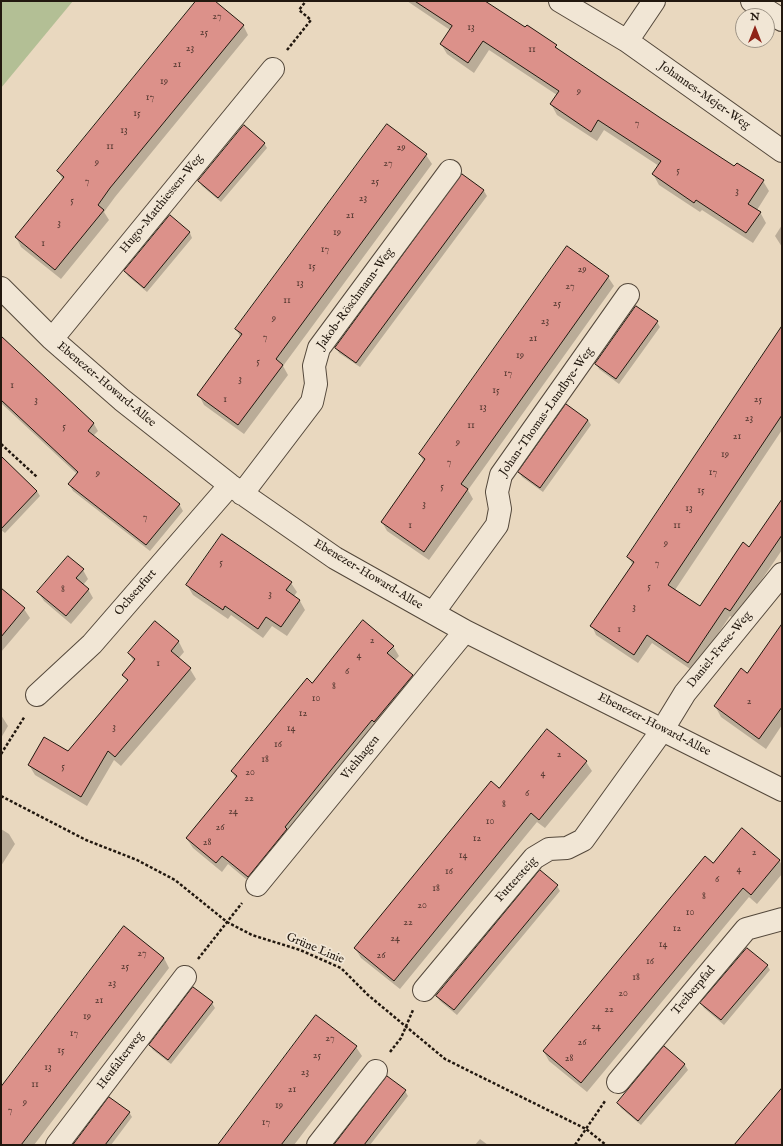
<!DOCTYPE html>
<meta charset="utf-8">
<style>
body{margin:0}
#map{position:relative;width:783px;height:1146px;overflow:hidden;background:#e9d8bf;font-family:"IM FELL English",serif}
canvas{display:block}
.frame{position:absolute;inset:0;border:2px solid #22180f;pointer-events:none}
.north{position:absolute;left:735px;top:8px;width:40px;height:40px;box-sizing:border-box;background:#f1e6d5;border:1px solid #9e9486;border-radius:50%;rotate:0deg;font-size:11px;font-weight:700;line-height:16px;text-align:center;color:#22180f}
.north::after{content:'';display:block;margin:auto;width:14px;height:18px;background:#8f2418;clip-path:polygon(50% 0,100% 100%,50% 72%,0 100%)}
</style>
<div id="map">
<canvas width="783" height="1146"></canvas>
<div class="frame"></div>
<div class="north">N</div>
</div>
<script>
const g = document.querySelector('canvas').getContext('2d');
g.lineJoin = 'round';
function fill(path, color) {
  g.fillStyle = color;
  g.fill(path, 'evenodd');
}
function trace(path, color, width, dash) {
  g.strokeStyle = color;
  g.lineWidth = width;
  g.lineCap = dash ? 'butt' : 'round';
  g.setLineDash(dash || []);
  g.stroke(path);
}
function write(font, color, halo, rows, align = 'center') {
  g.font = font + ' "IM FELL English",serif';
  g.lineWidth = 3.5;
  g.setLineDash([]);
  g.textBaseline = 'middle';
  g.strokeStyle = halo;
  g.fillStyle = color;
  for (const [text, x, y, turn = 0] of rows) {
    g.save();
    g.translate(x, y);
    g.rotate((+turn || 0) * Math.PI / 180);
    g.textAlign = isNaN(turn) ? turn : align;
    if (halo) g.strokeText(text, 0, 0);
    g.fillText(text, 0, 0);
    g.restore();
  }
}
fill(new Path2D(`
 M1,1H73L1,88Z`), '#b3bf95');
fill(new Path2D(`
 M197,1H213L243,25L248,35L115,197L104,212L109,220L61,279L21,247L16,237L63,180L58,171Z
 M407,1H483L556,46L559,51L735,168L763,181L769,191L757,210L760,212L766,223L753,243L702,210L700,212L659,185L653,174L659,166L604,130L597,141L557,115L551,104L557,95L489,50L474,73L447,54L441,44L450,30Z
 M264,143L267,148L221,202L202,186L199,181Z
 M426,155L432,164L283,366L288,375L244,434L204,405L199,395L241,338L236,329Z
 M463,175L484,191L487,196L360,367L339,353L336,348Z
 M171,217L190,233L192,238L147,292L128,276L125,271Z
 M782,225V247L775,236Z
 M608,277L614,286L468,490L473,499L429,560L387,531L382,522L424,462L420,455Z
 M657,322L660,327L619,384L599,369L596,364Z
 M10,346L94,424L98,431L93,436L179,504L183,511L150,551L73,491L69,484L77,474L1,403V355Z
 M782,352V430L675,590L700,608L749,548L782,500V550L735,619L730,616L693,671L652,643L638,663L596,635L592,626L633,565L628,557Z
 M588,420L591,425L543,492L522,477L519,472Z
 M1,458L37,491L40,496L5,533L1,530Z
 M83,570L88,579L83,585L88,589L93,598L71,624L44,601L38,592Z
 M291,583L297,592L294,596L300,601L305,610L287,636L272,626L263,638L231,615L228,619L193,595L187,585Z
 M1,589L24,609L30,618L1,652Z
 M155,622L179,642L184,652L178,659L190,669L196,679L121,766L114,760L87,806L35,775L29,765L68,753L128,682L123,675L134,662L129,653Z
 M782,629V725L766,749L721,717L715,706L748,674Z
 M393,646L399,656L394,661L412,675L418,685L253,885L228,864L222,872L193,848L187,839L236,779L232,771L312,684Z
 M1,715L8,726L1,738Z
 M586,762L592,771L545,828L537,822L400,989L361,958L355,948L500,789Z
 M1,829L9,834L15,844L1,866Z
 M779,860L782,865V874L757,904L749,897L587,1092L549,1061L544,1052L713,864Z
 M557,886L560,891L457,1015L440,1001L437,996Z
 M164,958L169,968L34,1145H1V1089Z
 M767,965L770,970L724,1025L704,1008L701,1003Z
 M212,1003L215,1008L171,1064L153,1050L150,1045Z
 M356,1047L362,1056L294,1145H219Z
 M664,1048L685,1065L688,1070L641,1125L621,1108L618,1103Z
 M405,1091L408,1096L370,1145H335Z
 M129,1112L132,1117L111,1145H73Z
 M480,1139L488,1145H475Z`), '#0003');
const building = new Path2D(`
 M196,1H215L244,25L110,188L98,205L104,210L55,270L15,237L64,177L57,171Z
 M415,1H485L525,27L527,25L557,45L555,47L662,119L734,166L737,163L764,180L748,204L761,212L746,233L696,200L694,203L652,174L661,161L598,120L591,132L550,104L559,91L483,41L468,63L440,44L452,26Z
 M387,124L427,154L276,359L283,365L238,425L197,395L242,334L235,329Z
 M244,125L265,143L218,198L198,181Z
 M462,174L484,190L356,363L335,348Z
 M170,215L190,232L144,288L124,271Z
 M567,246L609,276L461,484L468,489L424,552L381,522L425,459L419,454Z
 M636,306L658,321L616,379L595,364Z
 M782,326V415L668,585L700,606L743,542L749,547L782,499V535L730,611L725,608L688,663L647,635L634,655L590,626L634,562L627,557Z
 M1,336L94,423L88,431L180,504L146,545L68,484L78,472L1,400Z
 M566,404L588,420L540,488L518,472Z
 M1,456L37,491L1,529Z
 M222,534L292,582L286,590L300,600L281,627L266,617L258,629L225,606L223,610L186,585Z
 M68,556L84,569L76,578L89,589L66,616L37,592Z
 M1,588L25,608L1,637Z
 M363,620L394,646L387,653L413,675L374,722L372,720L335,765L285,827L287,829L248,877L222,856L216,863L186,838L237,776L231,771L307,678L312,683Z
 M155,621L179,641L171,651L191,668L115,757L108,751L81,797L28,765L44,737L68,751L128,680L122,675L135,659L128,653Z
 M782,624V707L759,739L714,706L741,668L747,673Z
 M547,729L587,761L539,820L531,813L394,981L354,948L491,781L499,788Z
 M742,828L780,860L751,895L743,888L581,1083L543,1051L705,856L713,863Z
 M540,870L558,885L454,1010L436,996Z
 M124,926L164,958L21,1145H1V1087Z
 M747,948L768,965L721,1020L700,1003Z
 M193,987L213,1002L168,1060L149,1045Z
 M316,1015L357,1046L338,1071L281,1145H218Z
 M664,1046L685,1064L638,1121L617,1103Z
 M387,1076L406,1090L364,1145H334Z
 M782,1088V1145H734L754,1121Z
 M109,1097L130,1112L105,1145H73Z`);
fill(building, '#dc918a');
trace(building, '#22180f', 1);
const minor = new Path2D(`
 M560,1L627,41L782,151
 M752,1L782,20
 M627,41L654,1
 M1,288L52,339L122,400L230,485L335,558L465,631L782,790
 M52,339L273,69
 M242,494L312,402L316,384L314,366L319,348L450,171
 M433,613L497,525L500,509L497,492L501,475L628,295
 M37,695L92,644L230,485
 M257,885L465,631
 M424,990L534,858L549,849L567,848L583,840L663,729L685,693L782,574
 M618,1082L746,929L782,919
 M57,1145L185,977
 M318,1145L376,1071`);
trace(minor, '#54483b', 24);
trace(new Path2D(`
 M287,50L311,20L299,10L306,1
 M1,444L37,477
 M1,754L25,716
 M1,796L86,840L137,860L175,880L227,922L252,935L300,950L341,968L368,995L445,1059L586,1129L606,1145
 M198,959L242,903
 M390,1052L401,1038L413,1010
 M575,1145L605,1101`), '#22180f', 2.5, [3, 2]);
trace(minor, '#f1e6d5', 22);
write('10px', '#50362e', null, [
 ["27",217,17],
 ["13",471,28],
 ["25",204,33],
 ["23",190,49],
 ["11",532,50],
 ["21",177,65],
 ["19",164,82],
 ["9",579,92],
 ["17",150,98],
 ["15",137,114],
 ["7",637,124],
 ["13",124,131],
 ["11",110,147],
 ["29",401,148],
 ["9",97,163],
 ["27",388,164],
 ["5",678,171],
 ["7",87,182],
 ["25",375,182],
 ["3",737,192],
 ["23",363,199],
 ["5",72,201],
 ["21",350,216],
 ["3",59,224],
 ["19",337,233],
 ["1",43,244],
 ["17",325,250],
 ["15",312,267],
 ["29",582,270],
 ["13",300,284],
 ["27",570,287],
 ["11",287,301],
 ["25",557,304],
 ["9",274,319],
 ["23",545,322],
 ["7",265,338],
 ["21",533,339],
 ["19",520,356],
 ["5",258,362],
 ["17",508,374],
 ["3",240,380],
 ["1",12,386],
 ["15",496,391],
 ["1",225,400],
 ["25",758,400],
 ["3",36,401],
 ["13",483,408],
 ["23",749,419],
 ["11",471,426],
 ["5",64,427],
 ["21",737,437],
 ["9",458,443],
 ["19",725,455],
 ["7",449,463],
 ["17",713,473],
 ["9",98,474],
 ["5",442,487],
 ["15",701,491],
 ["3",424,505],
 ["13",689,509],
 ["7",145,518],
 ["1",410,526],
 ["11",677,526],
 ["9",666,544],
 ["5",221,563],
 ["7",657,564],
 ["5",649,587],
 ["8",63,590],
 ["3",270,595],
 ["3",634,608],
 ["1",619,630],
 ["2",372,641],
 ["4",359,656],
 ["1",158,664],
 ["6",347,672],
 ["8",334,687],
 ["10",316,699],
 ["2",749,702],
 ["12",303,714],
 ["3",114,728],
 ["14",291,729],
 ["16",278,745],
 ["2",559,755],
 ["18",265,760],
 ["5",63,767],
 ["20",250,773],
 ["4",543,774],
 ["6",527,794],
 ["22",249,799],
 ["8",504,805],
 ["24",233,812],
 ["10",490,822],
 ["26",220,828],
 ["12",477,839],
 ["28",207,843],
 ["2",754,853],
 ["14",463,856],
 ["4",739,870],
 ["16",449,872],
 ["6",717,880],
 ["18",436,889],
 ["8",704,897],
 ["20",422,906],
 ["10",690,913],
 ["22",408,923],
 ["12",677,929],
 ["24",395,939],
 ["14",663,945],
 ["27",142,954],
 ["26",381,956],
 ["16",650,962],
 ["25",125,967],
 ["18",636,978],
 ["23",112,984],
 ["20",623,994],
 ["21",99,1001],
 ["22",609,1010],
 ["19",87,1017],
 ["24",596,1027],
 ["17",74,1034],
 ["27",330,1039],
 ["26",582,1043],
 ["15",61,1051],
 ["25",317,1056],
 ["28",569,1059],
 ["13",48,1068],
 ["23",305,1073],
 ["11",35,1085],
 ["21",292,1090],
 ["9",25,1103],
 ["19",279,1106],
 ["7",10,1111],
 ["17",266,1123]
]);
write('12px', '#22180f', '#f1e6d5', [
 ["Johannes-Mejer-Weg",704,96,35],
 ["Hugo-Matthiessen-Weg",162,204,-51],
 ["Jakob-Röschmann-Weg",356,299,-54],
 ["Ebenezer-Howard-Allee",106,385,40],
 ["Johan-Thomas-Lundbye-Weg",547,412,-55],
 ["Ebenezer-Howard-Allee",368,575,31],
 ["Ochsenfurt",136,593,-49],
 ["Daniel-Frese-Weg",720,650,-51],
 ["Ebenezer-Howard-Allee",654,725,27],
 ["Viehhagen",361,758,-51],
 ["Futtersteig",517,880,-48],
 ["Grüne Linie",315,949,23],
 ["Treiberpfad",694,991,-50],
 ["Heufalterweg",121,1061,-53]
]);
</script>
